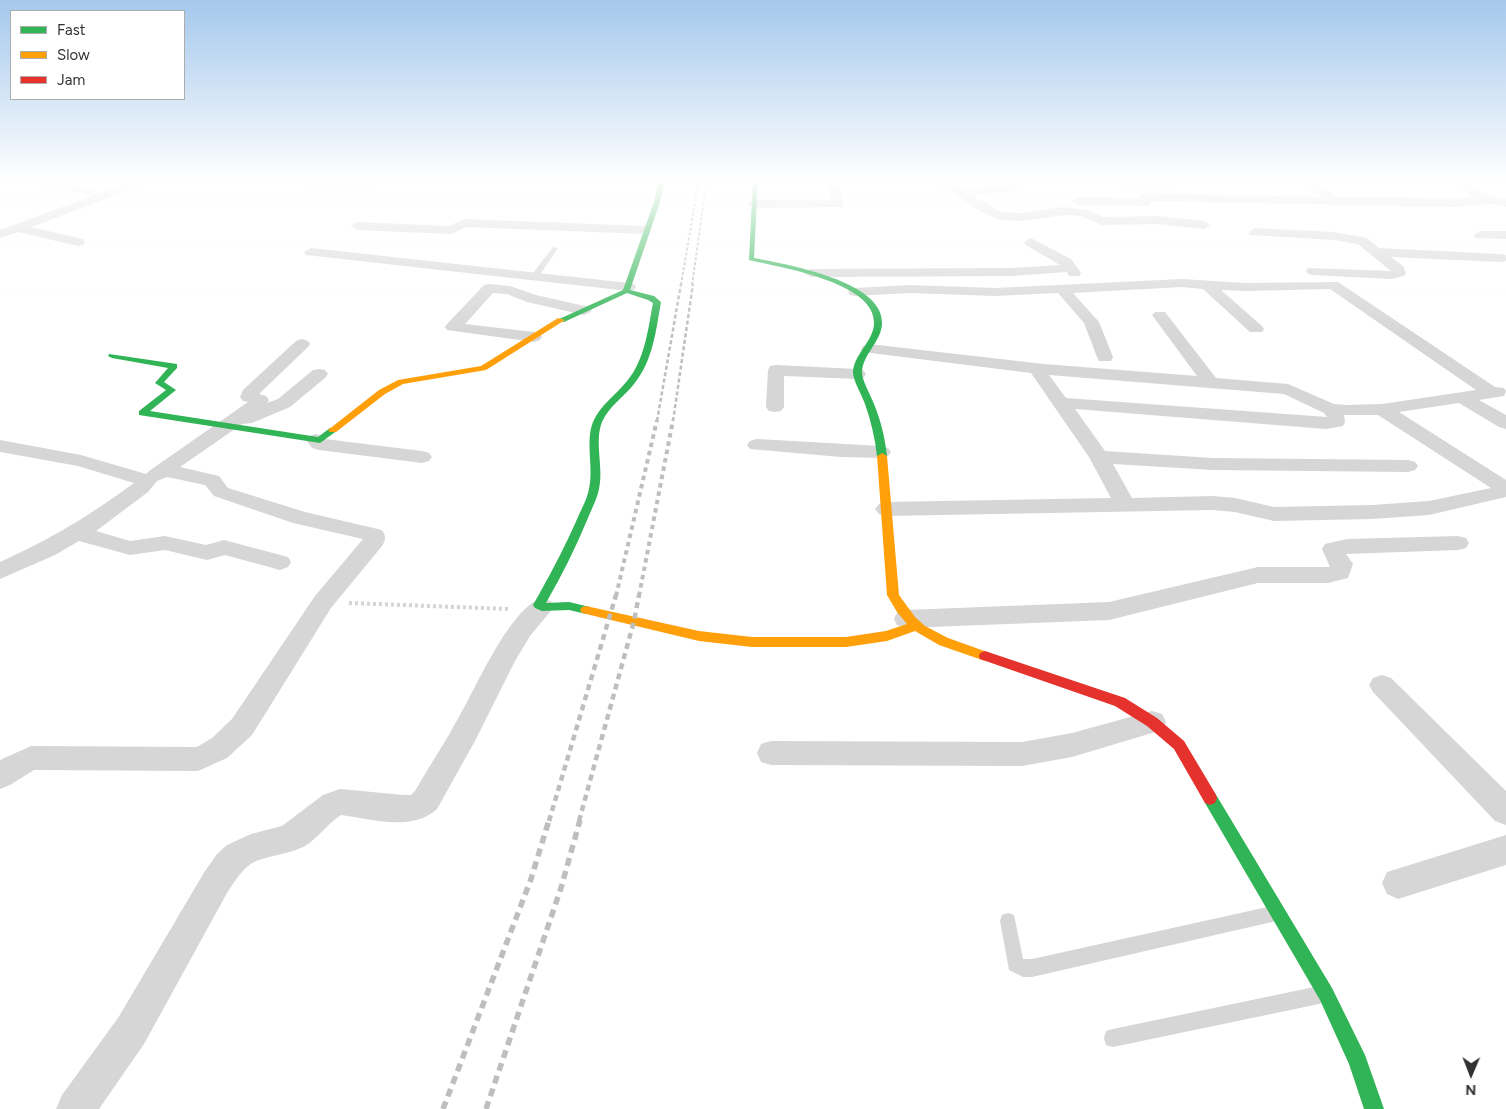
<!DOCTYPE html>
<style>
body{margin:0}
#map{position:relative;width:1506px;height:1109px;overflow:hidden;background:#fff;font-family:Figtree,sans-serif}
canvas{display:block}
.legend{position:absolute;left:10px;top:10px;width:175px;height:90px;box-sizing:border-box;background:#fff;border:1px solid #adadad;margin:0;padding:6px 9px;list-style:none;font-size:15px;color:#323232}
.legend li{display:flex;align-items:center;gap:10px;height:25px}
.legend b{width:25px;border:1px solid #adadad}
.north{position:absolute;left:1446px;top:1049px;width:50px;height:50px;-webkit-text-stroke:4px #fff;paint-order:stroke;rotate:181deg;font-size:14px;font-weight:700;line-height:20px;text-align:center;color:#323232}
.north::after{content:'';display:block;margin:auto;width:18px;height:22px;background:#323232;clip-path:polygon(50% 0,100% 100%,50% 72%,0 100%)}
</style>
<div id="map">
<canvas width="1506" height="1109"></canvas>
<ul class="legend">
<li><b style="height:6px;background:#30b455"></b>Fast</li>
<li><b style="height:6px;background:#ff9f0a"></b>Slow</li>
<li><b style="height:6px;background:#e5322d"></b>Jam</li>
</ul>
<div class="north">N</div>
</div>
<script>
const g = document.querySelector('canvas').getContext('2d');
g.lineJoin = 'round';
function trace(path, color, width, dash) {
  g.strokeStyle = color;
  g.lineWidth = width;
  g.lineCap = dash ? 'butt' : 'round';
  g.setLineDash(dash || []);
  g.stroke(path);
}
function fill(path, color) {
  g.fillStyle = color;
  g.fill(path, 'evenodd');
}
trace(new Path2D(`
 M349,603L510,609`), '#d4d4d4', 4, [3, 3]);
fill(new Path2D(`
 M553,247L558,248L537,279H531L530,277Z
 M1272,906L1278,908L1280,914L1278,920L1272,922L1032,977H1023L1009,970L1000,921L1002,915L1008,913L1014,915L1023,959H1032Z
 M1319,986L1325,989L1328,995L1325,1001L1319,1004L1113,1047L1106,1045L1104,1038L1106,1031L1113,1029Z`), '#d6d6d6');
fill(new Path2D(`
 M28,179H42L94,190L96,192L90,195L29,182Z
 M138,179H153L109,198L31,227L83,239L85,242L83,245L78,246L18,232L0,238V230Z
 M282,179H316L365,184L371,187L365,190L288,182Z
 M411,179H423L415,184L409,181Z
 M826,179H837L843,204L841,207L753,208L747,204L753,200H830Z
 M934,179H947L962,188L1010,185L1011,179H1021L1024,186L1022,188L1011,191L971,195L1002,212L1021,213L1064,207L1087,210L1104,217L1159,216L1204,221L1210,225L1204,229L1159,224L1102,225L1081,216L1064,215L1021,221L1000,220L980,211Z
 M1127,179L1166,181L1172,184L1166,187L1123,184L1121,182L1123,180Z
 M1299,179H1311L1336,197L1473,198L1451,179H1463L1483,194L1506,199V207L1490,204L1453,207L1151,201L1150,205L1146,206L1078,205L1072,201L1078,197L1138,198L1139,195L1143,193L1321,197Z
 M464,219L646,226L652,230L646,234L466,227L451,234L357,230L351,226L357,222L449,226Z
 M1255,228L1334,232L1367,238L1379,248L1501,254L1506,255V261L1501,262L1391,257L1403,266L1406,273L1404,276L1391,279L1313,275L1308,274L1306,271L1308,268L1391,271L1358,244L1334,240L1250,235L1249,232Z
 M1480,231H1506V239L1475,238L1474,235Z
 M1031,238L1071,259L1081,273L1079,276H1069L1067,272L1011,276L811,277L804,273L811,269L1011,268L1060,265L1026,245L1024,242Z
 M311,248L629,283L634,284L636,287L634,290L629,291L306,255L304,252Z
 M1182,279L1247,283L1338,282L1495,387L1504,388L1506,391L1504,396L1479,400L1506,415V429L1499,427L1459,403L1399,412L1506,480V497L1429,515L1372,519L1274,521L1235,512L1212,510L886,516L879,514L875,509L879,504L886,502L1111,498L1089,457L1031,373L863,352L861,349L863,346L869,344L1044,364L1197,376L1152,315L1155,312H1165L1216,378L1288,384L1334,404L1346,405L1382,404L1476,390L1330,289L1247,291L1221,290L1262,326L1264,329L1262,332H1250L1203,289L1182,287L1073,293L1099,322L1113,357L1111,361H1099L1097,357L1084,323L1058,293L995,296L910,293L855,296L850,295L848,292L850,289L855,288L910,285L995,288ZM1049,375L1284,394L1324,413L1327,417L1066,398ZM1075,409L1326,429L1343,426L1345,422L1344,415H1378L1491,488L1429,501L1372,505L1274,507L1235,498L1212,496L1132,498L1113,464L1213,470L1408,472L1415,470L1418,466L1415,462L1408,460L1213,458L1105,451Z
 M489,284L510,286L536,295L589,307L592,310L589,313L584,315L527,302L507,294L493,293L465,324L534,332L540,334L542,337L540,340L534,342L447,330L445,327L447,324L484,285Z
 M302,339L308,341L310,344L308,347L259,394L266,396L269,400L267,403L278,399L313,370L319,369L325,370L328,374L325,378L290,407L252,423L242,424L180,467L219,476L228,488L305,512L382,530C386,536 386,540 382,546L331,608L252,735L227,758L198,771L34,770L10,785L0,789V760L31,746L197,747L212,738L232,719L315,596L363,539L293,523L214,496L205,485L167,477L157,481L148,492L96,531L130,541L165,536L206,545L224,540L288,557L291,562L288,567L280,570L225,555L207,560L165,550L130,555L79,541L55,555L0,579V562C51,539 89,516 134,483L78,466L0,452V440L81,455L146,474L149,471L248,402L243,401L240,397L243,390L296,341Z
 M776,365L857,369L863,370L866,374L863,378L857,379L784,376V407L781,411L775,412L769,411L766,407L768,370L770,366Z
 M316,434L323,436L325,439L422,451L429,453L432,457L429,461L422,463L319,450L312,448L306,440L309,436Z
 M757,439L881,446L888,448L891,452L888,456L881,458L841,457L750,449L747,445L750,441Z
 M1458,536L1466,538L1469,543L1466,548L1458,550L1346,554L1353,564L1348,578L1328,583H1258L1109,620L906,628L897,625L894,619L897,613L906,610L1109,602L1258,567H1330L1322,549L1325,544L1347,539Z
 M542,598L551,601L554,607L530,636L515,661L475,741L437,809C412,832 371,819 341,815C327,824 318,838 305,846C289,854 272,855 256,861C243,867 235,881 227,893L144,1044L99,1109H56L62,1095L118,1018L205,871L217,854L227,845L251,834L282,826L323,795L340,789L404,795H411L415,791C430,765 446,741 460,715C477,686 510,608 542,598Z
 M1382,675L1391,678L1506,791V825L1495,821L1373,692L1369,685L1373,678Z
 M1152,711L1162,714L1166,722L1162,730L1072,757L1022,766L771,765L761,762L757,753L761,744L771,741L1022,742L1072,733Z
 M1506,835V865L1398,899L1387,894L1382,883L1387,872Z`), '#d6d6d6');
fill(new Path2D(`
 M659,179H665L660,202L630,290L654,296L661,302C656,330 653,361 634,384C624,397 609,406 602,422C594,442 604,468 599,489C597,499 592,508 588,518C576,547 562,575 546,603L569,602L590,607L592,610L590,613L586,614L569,610L542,611L535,608L533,605C550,575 564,549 578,517C582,508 587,499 589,489C594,468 585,442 593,422C600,405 616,395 627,381C645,360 648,329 653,303L648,300L627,293L564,322L557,320L623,290L654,202Z
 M753,179H758L754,258C785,264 885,281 882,324C881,342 862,355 862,373C862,380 871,396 874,404C881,421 885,438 887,456L885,458L882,459L877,456C875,438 871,421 865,404C862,395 853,381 853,372C854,354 873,342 874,324C877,282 778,267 749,260Z
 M109,354L177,364V368L164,382L176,390L150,411L318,437L330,428H336L338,430L320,443L139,415V411L166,390L155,383L168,368L112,358L108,356Z
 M1210,791L1215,793L1332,988L1365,1055L1384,1109H1364L1349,1064L1320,1000L1205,803L1203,798L1205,793Z`), '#30b455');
fill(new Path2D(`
 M558,318L565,320L486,370L403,384L385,394L336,432H330L328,430L379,390L398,380L481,366Z
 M882,453L887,456L899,595L915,617L925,626L948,638L990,653L991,656L990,659L985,661L939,645L915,631L887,641L846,647H752L699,641L586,614L582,613L580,610L582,607L586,606L699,631L752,637H846L886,631L907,624L897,612L887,595L877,456Z`), '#ff9f0a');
fill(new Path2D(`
 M985,651L1125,698L1157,718L1184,741L1215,793L1217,798L1215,803L1210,805L1205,803L1174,749L1147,726L1115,706L980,659L979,656L980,653Z`), '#e5322d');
trace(new Path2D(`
 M681,285L699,179
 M692,285L707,179`), '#bebebe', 2, [3, 2]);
trace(new Path2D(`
 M657,421L681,284
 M673,421L693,284`), '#bebebe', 2.5, [4, 2.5]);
trace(new Path2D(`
 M616,596L657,420
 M639,596L673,420`), '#bebebe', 4, [4.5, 4]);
trace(new Path2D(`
 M549,821L616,595
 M579,821L634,621L639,595`), '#bebebe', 4.5, [6, 4.5]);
trace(new Path2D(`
 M443,1109L531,879L549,820
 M486,1109L561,888L580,820`), '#bebebe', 5.5, [8, 5.5]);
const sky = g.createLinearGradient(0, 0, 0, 334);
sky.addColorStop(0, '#a4c8ec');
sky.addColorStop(0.54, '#fff');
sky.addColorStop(1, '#ffffff00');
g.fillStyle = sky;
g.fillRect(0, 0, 1506, 334);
</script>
